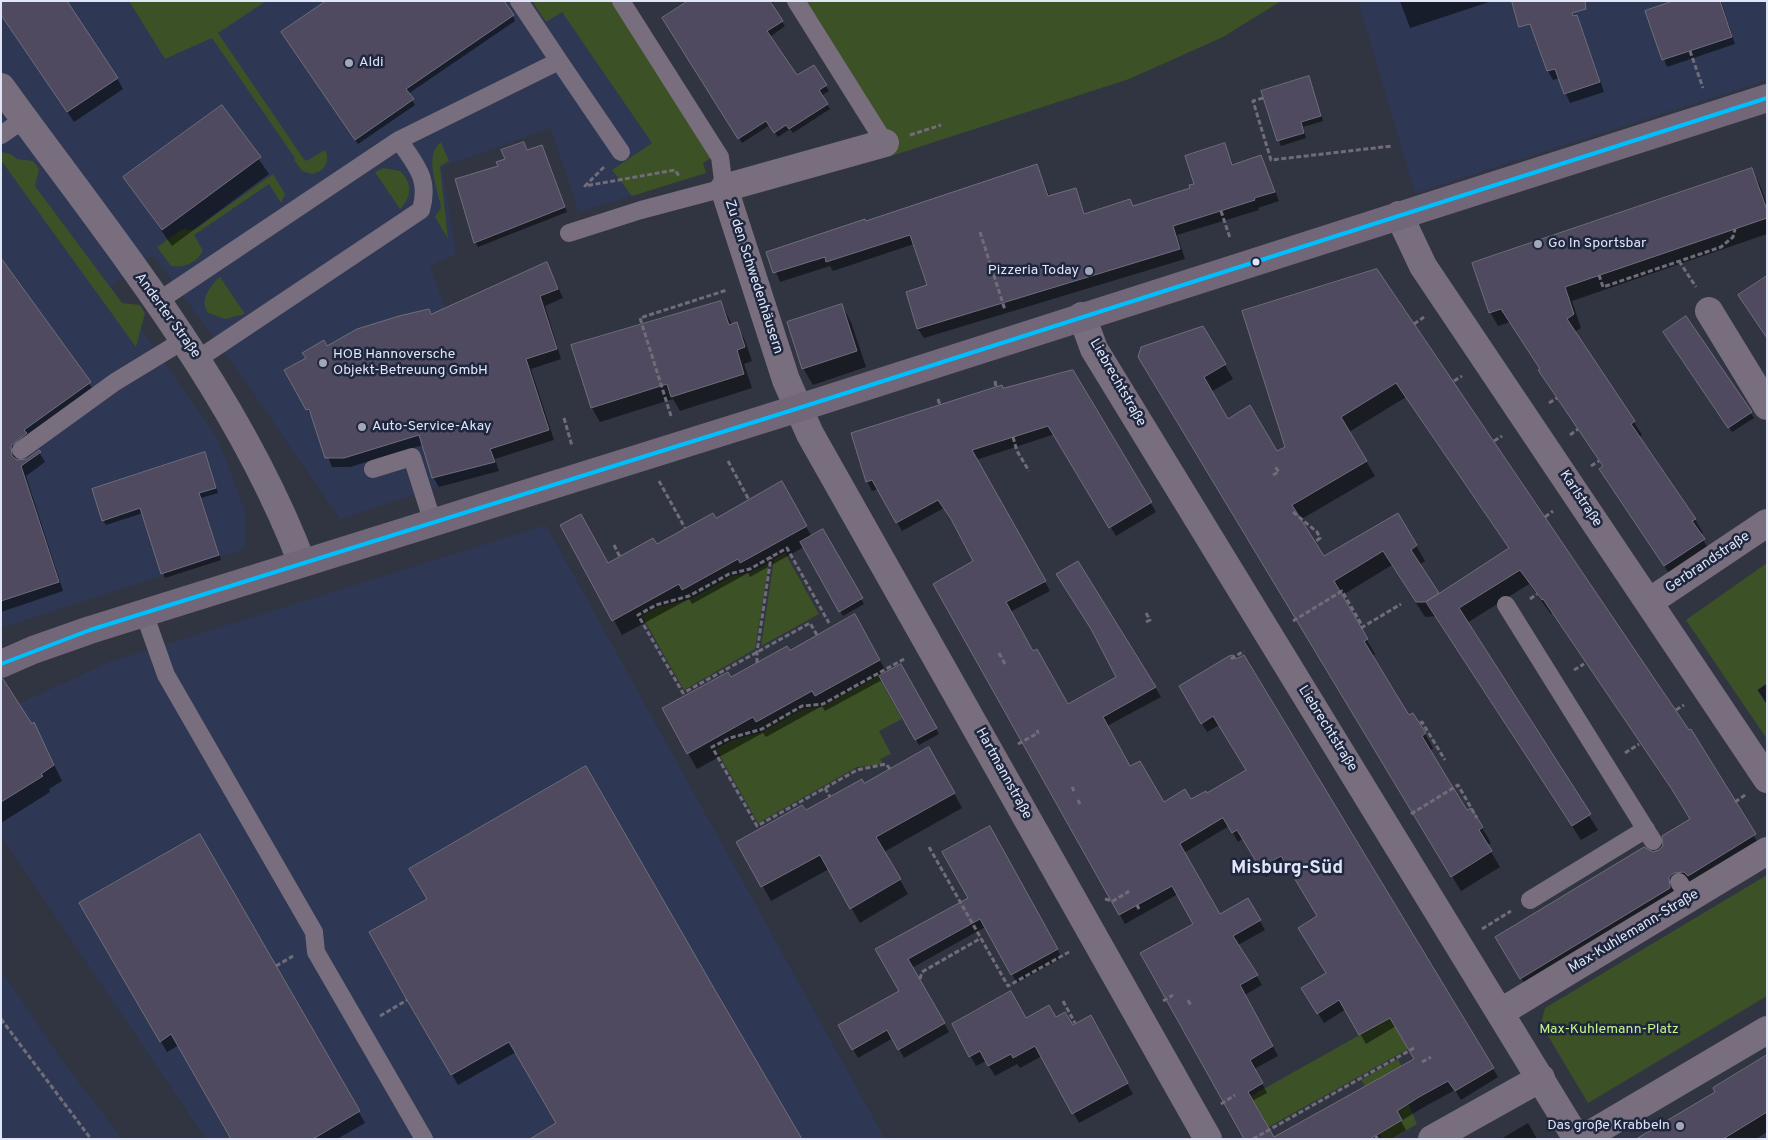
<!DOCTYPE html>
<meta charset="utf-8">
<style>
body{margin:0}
#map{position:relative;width:1768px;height:1140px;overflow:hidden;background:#313542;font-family:Overpass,sans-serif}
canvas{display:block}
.frame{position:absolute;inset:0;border:2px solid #e0e6f7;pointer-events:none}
</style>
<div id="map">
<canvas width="1768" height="1140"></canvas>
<div class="frame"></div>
</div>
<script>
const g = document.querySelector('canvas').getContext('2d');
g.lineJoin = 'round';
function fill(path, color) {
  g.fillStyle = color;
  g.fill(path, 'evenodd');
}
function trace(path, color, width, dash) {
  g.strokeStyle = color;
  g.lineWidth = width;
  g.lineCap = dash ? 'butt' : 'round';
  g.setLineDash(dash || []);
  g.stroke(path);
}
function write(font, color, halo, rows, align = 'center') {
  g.font = font + ' Overpass,sans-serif';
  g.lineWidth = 5;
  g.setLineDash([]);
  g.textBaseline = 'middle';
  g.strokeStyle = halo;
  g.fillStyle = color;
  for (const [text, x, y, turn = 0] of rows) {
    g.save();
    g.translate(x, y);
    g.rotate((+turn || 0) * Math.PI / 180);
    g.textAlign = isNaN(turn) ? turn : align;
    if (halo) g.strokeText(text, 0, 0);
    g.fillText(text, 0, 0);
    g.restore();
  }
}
fill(new Path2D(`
 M1,1H620L715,155L703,163L706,173L579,212L551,128L442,167L456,254L430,266L475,393L498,467L340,519L243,378L153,255L111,286L218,439L246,514L245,549L1,628Z
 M1358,1H1767V80L1415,193Z
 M546,525L885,1139H206L1,836V712L109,662Z
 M1,970L57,1053L122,1139H1Z`), '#2e3753');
fill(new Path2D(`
 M129,1H266L218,33L303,158L306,161L325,150C331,161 324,172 312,174L302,171L294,160L295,158L212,38L165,59Z
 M532,1H620L715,155L703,163L706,173L632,196L612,170L652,143L562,12L546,22Z
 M793,1H1281L1223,37L1129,79L888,157L867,118Z
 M441,142L449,161L440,166L448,239L435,217L441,208C438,189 423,155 441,142Z
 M1,152L11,154L17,159L33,161L39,169L35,186L122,303L140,305L145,313L136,347L3,163H1Z
 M383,168L400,171C413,183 412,197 400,209L375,172Z
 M273,174L285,194L281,203L269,184L194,235L203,251C196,263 185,268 171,266L157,247L183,229L194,230Z
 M220,277L245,314L225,319L208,313C199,300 210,286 220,277Z
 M785,553L819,614L761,646L774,559Z
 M769,563L755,649L684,690L642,616L656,608L691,599L730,577L751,572Z
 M1767,563V683L1757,690L1767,705V739L1686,620Z
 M878,676L902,719L879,731L891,754L880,759L883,764L857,767L758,823L716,749L730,741L760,733L803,709L822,707Z
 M1767,875V996L1588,1103L1541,1024L1545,1008Z
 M1390,1018L1408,1049L1254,1135L1250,1129L1265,1120L1251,1096Z
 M1398,1059L1407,1077L1408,1103L1417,1124L1391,1139H1382L1379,1133L1402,1120L1379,1079L1365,1086L1361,1080Z`), '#3d5126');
fill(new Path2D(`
 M691,1H775L770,5L785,26L770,37L797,77L813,67L829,91L821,96L830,109L793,133L790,129L778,137L770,125L742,143L663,18Z
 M1400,1H1492L1410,28Z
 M1677,1H1721L1735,44L1667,67L1646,11Z
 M1571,7L1574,17L1581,26L1604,92L1570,103L1559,78L1553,80L1548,71Z
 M1,15L117,78L123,89L74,122Z
 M513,16L515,21L408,94L415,105L358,144L286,37Z
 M1311,82L1323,121L1303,127L1306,138L1281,146L1262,92Z
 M222,106L269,174L172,246L125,178Z
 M524,143L528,151L542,147L567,212L478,247L475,242L500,167Z
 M1225,145L1233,165L1261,157L1279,201L1258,208L1259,210L1177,235L1185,259L924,338L918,329L907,293L928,286L914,244L833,271L830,266L780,282L768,252L865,223L1037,165L1050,197L1075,190L1085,215L1133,207L1192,189Z
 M1752,169L1759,183L1767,204V234L1572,301L1581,328L1575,332L1634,422L1642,435L1639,437L1695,519L1703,533L1700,535L1711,553L1673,579L1608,483L1600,469L1604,467L1547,384L1540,371L1541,370L1510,322L1498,326L1490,312Z
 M1,261L95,392L16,456V461L27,460L39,452L45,462L26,476L63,591L1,612Z
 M547,264L563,298L545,306L561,359L531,369L554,440L495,459L499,471L439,487L433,477L423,445L350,467H332L313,419L286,371L327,347L431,315Z
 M1377,270L1763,850L1530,993L1497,937L1660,851L1691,819L1681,803L1553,613L1551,614L1529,584L1467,623L1598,830L1581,840L1436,616L1425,617L1392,565L1341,596L1375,654L1372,657L1409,717L1425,734L1433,748L1430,751L1467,812L1471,810L1491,843L1487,845L1500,867L1461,891L1148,373L1203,328L1233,379L1211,392L1228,421L1277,452L1286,448ZM1406,397L1510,549L1439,596L1419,565L1425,561L1398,515L1323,558L1300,520L1375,476L1349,432Z
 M721,302L732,325L736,324L744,338L752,361L744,364L752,388L680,411L673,399L600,422L592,408L573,346Z
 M842,305L851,322L866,367L813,385L803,368Z
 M1686,318L1754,418L1732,432L1668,337Z
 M1072,372L1156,512L1116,536L1055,434L976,460L1050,591L1010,612L1033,652L1068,705L1155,687L1161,697L1107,726L1130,768L1163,804L1190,801L1207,795L1247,770L1219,725L1207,732L1180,687L1243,657L1498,1077L1461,1100L1455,1090L1424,1107L1401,1121L1406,1130L1391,1139H1274L1416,1059L1396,1026L1366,1044L1346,1009L1324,1023L1303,988L1327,973L1318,917L1287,864L1266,877L1244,838L1238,842L1229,826L1184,853L1220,916L1248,900L1265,930L1238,945L1262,985L1245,995L1278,1056L1254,1069L1267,1093L1252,1101L1142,954L1195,924L1178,894L1125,924L934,584L975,561L967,544L944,508L902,531L878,489L872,491L867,481L1003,390Z
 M207,459L218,493L201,498L221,560L165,578L143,513L106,525L103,520Z
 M790,498L812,537L822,531L864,604L843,616L804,547L750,577L748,573L692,604L689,599L622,635L562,526L608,565L716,520Z
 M864,632L887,673L900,666L939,734L919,745L882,680L825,711L822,706L766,737L763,733L697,769L688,753L731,679L789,652Z
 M1767,684V704L1758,690Z
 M1,698L31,726L34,724L62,781L49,789L50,792L1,823Z
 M938,764L962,808L884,852L908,894L860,923L829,869L771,901L738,842L864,785Z
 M989,827L1062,958L1017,983L985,927L912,968L949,1032L904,1058L893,1038L858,1058L840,1026L901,991L877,950L969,898Z
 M199,835L365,1123L337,1139H233L179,1045L167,1052L81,904Z
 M370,933L800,1139L558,1124L516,1052L458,1085Z
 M1090,1017L1133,1094L1079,1123L1042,1056L1020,1068L1017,1064L995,1076L986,1061L976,1066L953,1024L1056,1019L1072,1027Z
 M1767,1056V1132L1756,1139H1639L1717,1092Z
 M1528,1123L1537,1139H1501Z`), '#0007');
const building = new Path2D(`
 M1,1H67L118,78L67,112L1,15Z
 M326,1H504L514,15L406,89L414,99L355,140L281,32Z
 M688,1H770L783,21L767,31L797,75L814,65L827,85L819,90L828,104L789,129L786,125L774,133L766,121L738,139L662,18Z
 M1512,1H1585L1586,9L1572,13L1573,16L1577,15L1600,82L1564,94L1555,69L1547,71L1530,24L1519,27Z
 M1673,1H1720L1732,37L1662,60L1645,11Z
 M1309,76L1321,116L1301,122L1304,133L1277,141L1261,91Z
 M222,105L261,157L162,230L123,177Z
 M524,142L527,150L542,145L565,207L474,243L455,179L498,166L496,162L505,159L501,150Z
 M1225,143L1232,165L1261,155L1275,192L1254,198L1255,200L1173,226L1180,249L917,329L906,292L927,285L910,235L826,262L825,257L773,273L766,252L865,219L866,221L1037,164L1048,196L1076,188L1084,214L1130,199L1133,206L1190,188L1189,185L1194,184L1185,156Z
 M1752,168L1767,210V218L1565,287L1574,314L1567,319L1635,421L1631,424L1696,519L1692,521L1705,539L1664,566L1599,469L1603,466L1538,370L1540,369L1501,309L1489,313L1472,263Z
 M1,258L91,382L24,430L27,433L11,446L12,456L17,460L27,459L39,450L41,452L21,466L59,582L1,601Z
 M547,262L558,289L540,296L557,349L526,359L549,430L490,449L495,462L432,478L419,435L344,458H325L309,409L306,410L284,370L306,358L302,353L324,340L327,346L357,329L399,316L429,309L431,314Z
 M1377,269L1689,730L1691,729L1756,834L1688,876L1684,872L1674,873L1669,877L1670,888L1520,979L1495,937L1644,847L1653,852L1659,850L1663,846L1662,836L1690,819L1671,788L1543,599L1542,600L1520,570L1459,608L1591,814L1572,826L1426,602L1509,548L1396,383L1341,417L1367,461L1292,505L1324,556L1398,513L1417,545L1411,550L1439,593L1425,602H1416L1383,551L1334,581L1368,639L1364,641L1396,694L1409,715L1413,713L1426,733L1422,736L1446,776L1467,810L1471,808L1483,827L1479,830L1492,851L1451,877L1138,357L1141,347L1203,326L1226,364L1204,377L1228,419L1250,405L1277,451L1285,447L1242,311Z
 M1767,276V338L1738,295Z
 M721,301L729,325L737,322L745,347L737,350L744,374L671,397L667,384L591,408L571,345Z
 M842,304L857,351L802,369L787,322Z
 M1686,316L1752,412L1728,428L1663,332Z
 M1073,370L1152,502L1109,528L1048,426L972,450L1046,581L1006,602L1033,651L1037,649L1068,704L1116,677L1091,629L1056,574L1078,561L1156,687L1103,717L1130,766L1140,761L1164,802L1185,789L1191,799L1206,791L1207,793L1246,770L1213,716L1201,724L1179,686L1229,656L1233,655L1236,659L1244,655L1494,1068L1455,1091L1448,1081L1419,1097L1397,1111L1402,1120L1370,1139H1244L1140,953L1193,924L1172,886L1119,915L933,584L973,561L951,519L938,500L896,523L872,480L866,482L851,433L1002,385L1003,388ZM1223,818L1232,833L1237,830L1260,868L1281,856L1317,916L1298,928L1326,973L1301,988L1317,1014L1339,1000L1359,1035L1390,1018L1414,1059L1274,1137L1248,1092L1263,1083L1250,1060L1273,1046L1240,985L1258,975L1233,936L1261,920L1248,898L1220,914L1180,844Z
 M205,452L216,488L199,493L219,555L161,574L140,508L102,521L92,489Z
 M782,481L807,526L740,563L738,559L682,590L679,584L612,621L560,525L581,514L608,563L653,538L657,544L713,513L716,518Z
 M823,529L863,598L839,612L800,542Z
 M855,614L880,660L815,696L812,691L756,722L753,717L687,754L662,708L728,672L731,677L787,646L790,650Z
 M901,664L937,728L915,740L879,676Z
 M1,679H3L32,724L34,722L54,765L41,774L43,776L1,802Z
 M929,747L955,793L876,837L901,879L850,909L820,855L761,887L736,842L802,805L806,810L862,779L864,783Z
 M586,766L715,990L802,1139H530L556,1123L509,1042L451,1075L407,1000L369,932L427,899L409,869Z
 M990,826L1058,949L1011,975L980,919L908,959L945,1023L898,1050L887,1030L852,1050L838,1025L899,991L875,949L968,898L942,852Z
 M200,834L360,1111L313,1139H231L171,1034L160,1042L79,903Z
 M1011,991L1026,1018L1049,1005L1056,1017L1065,1012L1073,1025L1091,1015L1128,1083L1072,1114L1035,1046L1013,1058L1011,1054L988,1066L980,1051L969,1057L952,1024Z
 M1767,1055V1112L1723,1139H1636L1715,1092L1713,1088Z`);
fill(building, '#4f4a5f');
trace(building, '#6f6e7a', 1);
trace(new Path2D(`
 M1690,51L1703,88
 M1263,98L1253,101L1271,160L1392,146
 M910,135L941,125
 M604,167L585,186L675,170L679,176
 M1221,211L1230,238
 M980,232L1005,310
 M1679,261L1696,287
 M1599,275L1603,287L1721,247L1733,237L1735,229
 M1414,324L1424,317
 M995,381L996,387
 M1454,381L1462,376
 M938,399L940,405
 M1549,403L1557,398
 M671,416L640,318L727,290
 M564,418L572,446
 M1570,435L1578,429
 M1013,437L1017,451L1029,471
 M1494,441L1502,436
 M728,461L749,500
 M1591,466L1599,461
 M1273,475L1279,472L1274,465
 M659,481L685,528
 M1293,512L1317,532L1320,538L1315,542
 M1545,517L1553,511
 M614,545L620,557
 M1530,599L1537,594
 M1293,621L1342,591L1363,627
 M1146,622L1150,620L1146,613
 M1361,628L1401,604
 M817,635L810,623L683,693L638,615L656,605L689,596L729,574L750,569L787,548L829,623
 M999,653L1006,666
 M1231,659L1244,651
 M757,663V652L771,557
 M1574,670L1584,664
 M1676,710L1684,705
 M1420,723L1422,722L1445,760
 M1018,744L1038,733L1037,730
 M1625,753L1639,744
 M890,769L886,764L857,770L757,826L712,747L730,738L762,729L802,706L823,704L904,659
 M1072,787L1074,791
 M825,788L830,797
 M1078,800L1080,804
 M1735,802L1745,795
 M1411,814L1458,785L1477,818
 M929,847L1008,986L1069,952
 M1105,899L1113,901L1128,892L1126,889
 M1137,905L1139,909
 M1482,929L1511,911
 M276,966L293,956
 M920,979L922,972L981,938
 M1188,1000L1191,1006
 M1063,1001L1075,1023
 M1163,1001L1173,995
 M380,1016L407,1000
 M1,1019L91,1139
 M1422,1062L1431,1057
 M1221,1104L1235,1095
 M1376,1136L1377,1139
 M1253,1139L1414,1048`), '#706c79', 3, [5, 2.5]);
trace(new Path2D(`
 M519,1L559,61
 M796,1L885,143
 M1,135L24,119
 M569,233L641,210L724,188L720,157L621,1
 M157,302L399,140L559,61L621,152
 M198,359L421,210C430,178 416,166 399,140
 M21,450L115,382L184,340
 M373,469L412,457L433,523
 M1506,605L1653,841
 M144,613L166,675L314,932L316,952L424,1139
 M1679,882L1689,898
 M1530,900L1646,829`), '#786e7d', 18);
trace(new Path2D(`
 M1,87C111,239 235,387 302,563
 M885,143L724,188L786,380L810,434L1208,1139
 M1399,215L1423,266L1767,779
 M1709,311L1767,406
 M1082,316L1094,349L1577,1139
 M1649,602L1767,523
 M1501,1012L1767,851
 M1432,1139L1541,1078
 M1582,1139L1767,1030`), '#786e7d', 28);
trace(new Path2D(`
 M1,664L33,650L90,630L799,408L1767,98`), '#716779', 28);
trace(new Path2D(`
 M1,664L90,630L799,408L1767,98`), '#00bfff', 4);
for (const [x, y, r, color] of [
 [349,63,5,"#a3a8b8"],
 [1538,244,5,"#a3a8b8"],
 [1256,262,4.5,"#e0e6f7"],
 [1089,271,5,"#a3a8b8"],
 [323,363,5,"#a3a8b8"],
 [362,427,5,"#a3a8b8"],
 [1680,1126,5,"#a3a8b8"]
]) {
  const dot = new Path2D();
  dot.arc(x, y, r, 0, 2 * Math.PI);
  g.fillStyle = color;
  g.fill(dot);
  trace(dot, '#1f273f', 2);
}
write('14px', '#e0e6f7', '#1f273f', [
 ["Aldi",359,63],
 ["Go In Sportsbar",1548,244],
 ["Pizzeria Today",1079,271,"right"],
 ["HOB Hannoversche",333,355],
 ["Objekt-Betreuung GmbH",333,371],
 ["Auto-Service-Akay",372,427],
 ["Das große Krabbeln",1670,1126,"right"]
], 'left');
write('14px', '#e0e6f7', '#1f273f', [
 ["Zu den Schwedenhäusern",753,277,72],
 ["Anderter Straße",167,316,54],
 ["Liebrechtstraße",1117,383,60],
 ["Karlstraße",1580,499,56],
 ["Gerbrandstraße",1708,563,-34],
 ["Liebrechtstraße",1327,729,58],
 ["Hartmannstraße",1003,774,61],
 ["Max-Kuhlemann-Straße",1634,932,-31]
]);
write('14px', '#c4f687', '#1f273f', [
 ["Max-Kuhlemann-Platz",1609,1030]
]);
write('bold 19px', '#e0e6f7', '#1f273f', [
 ["Misburg-Süd",1287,869]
]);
</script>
